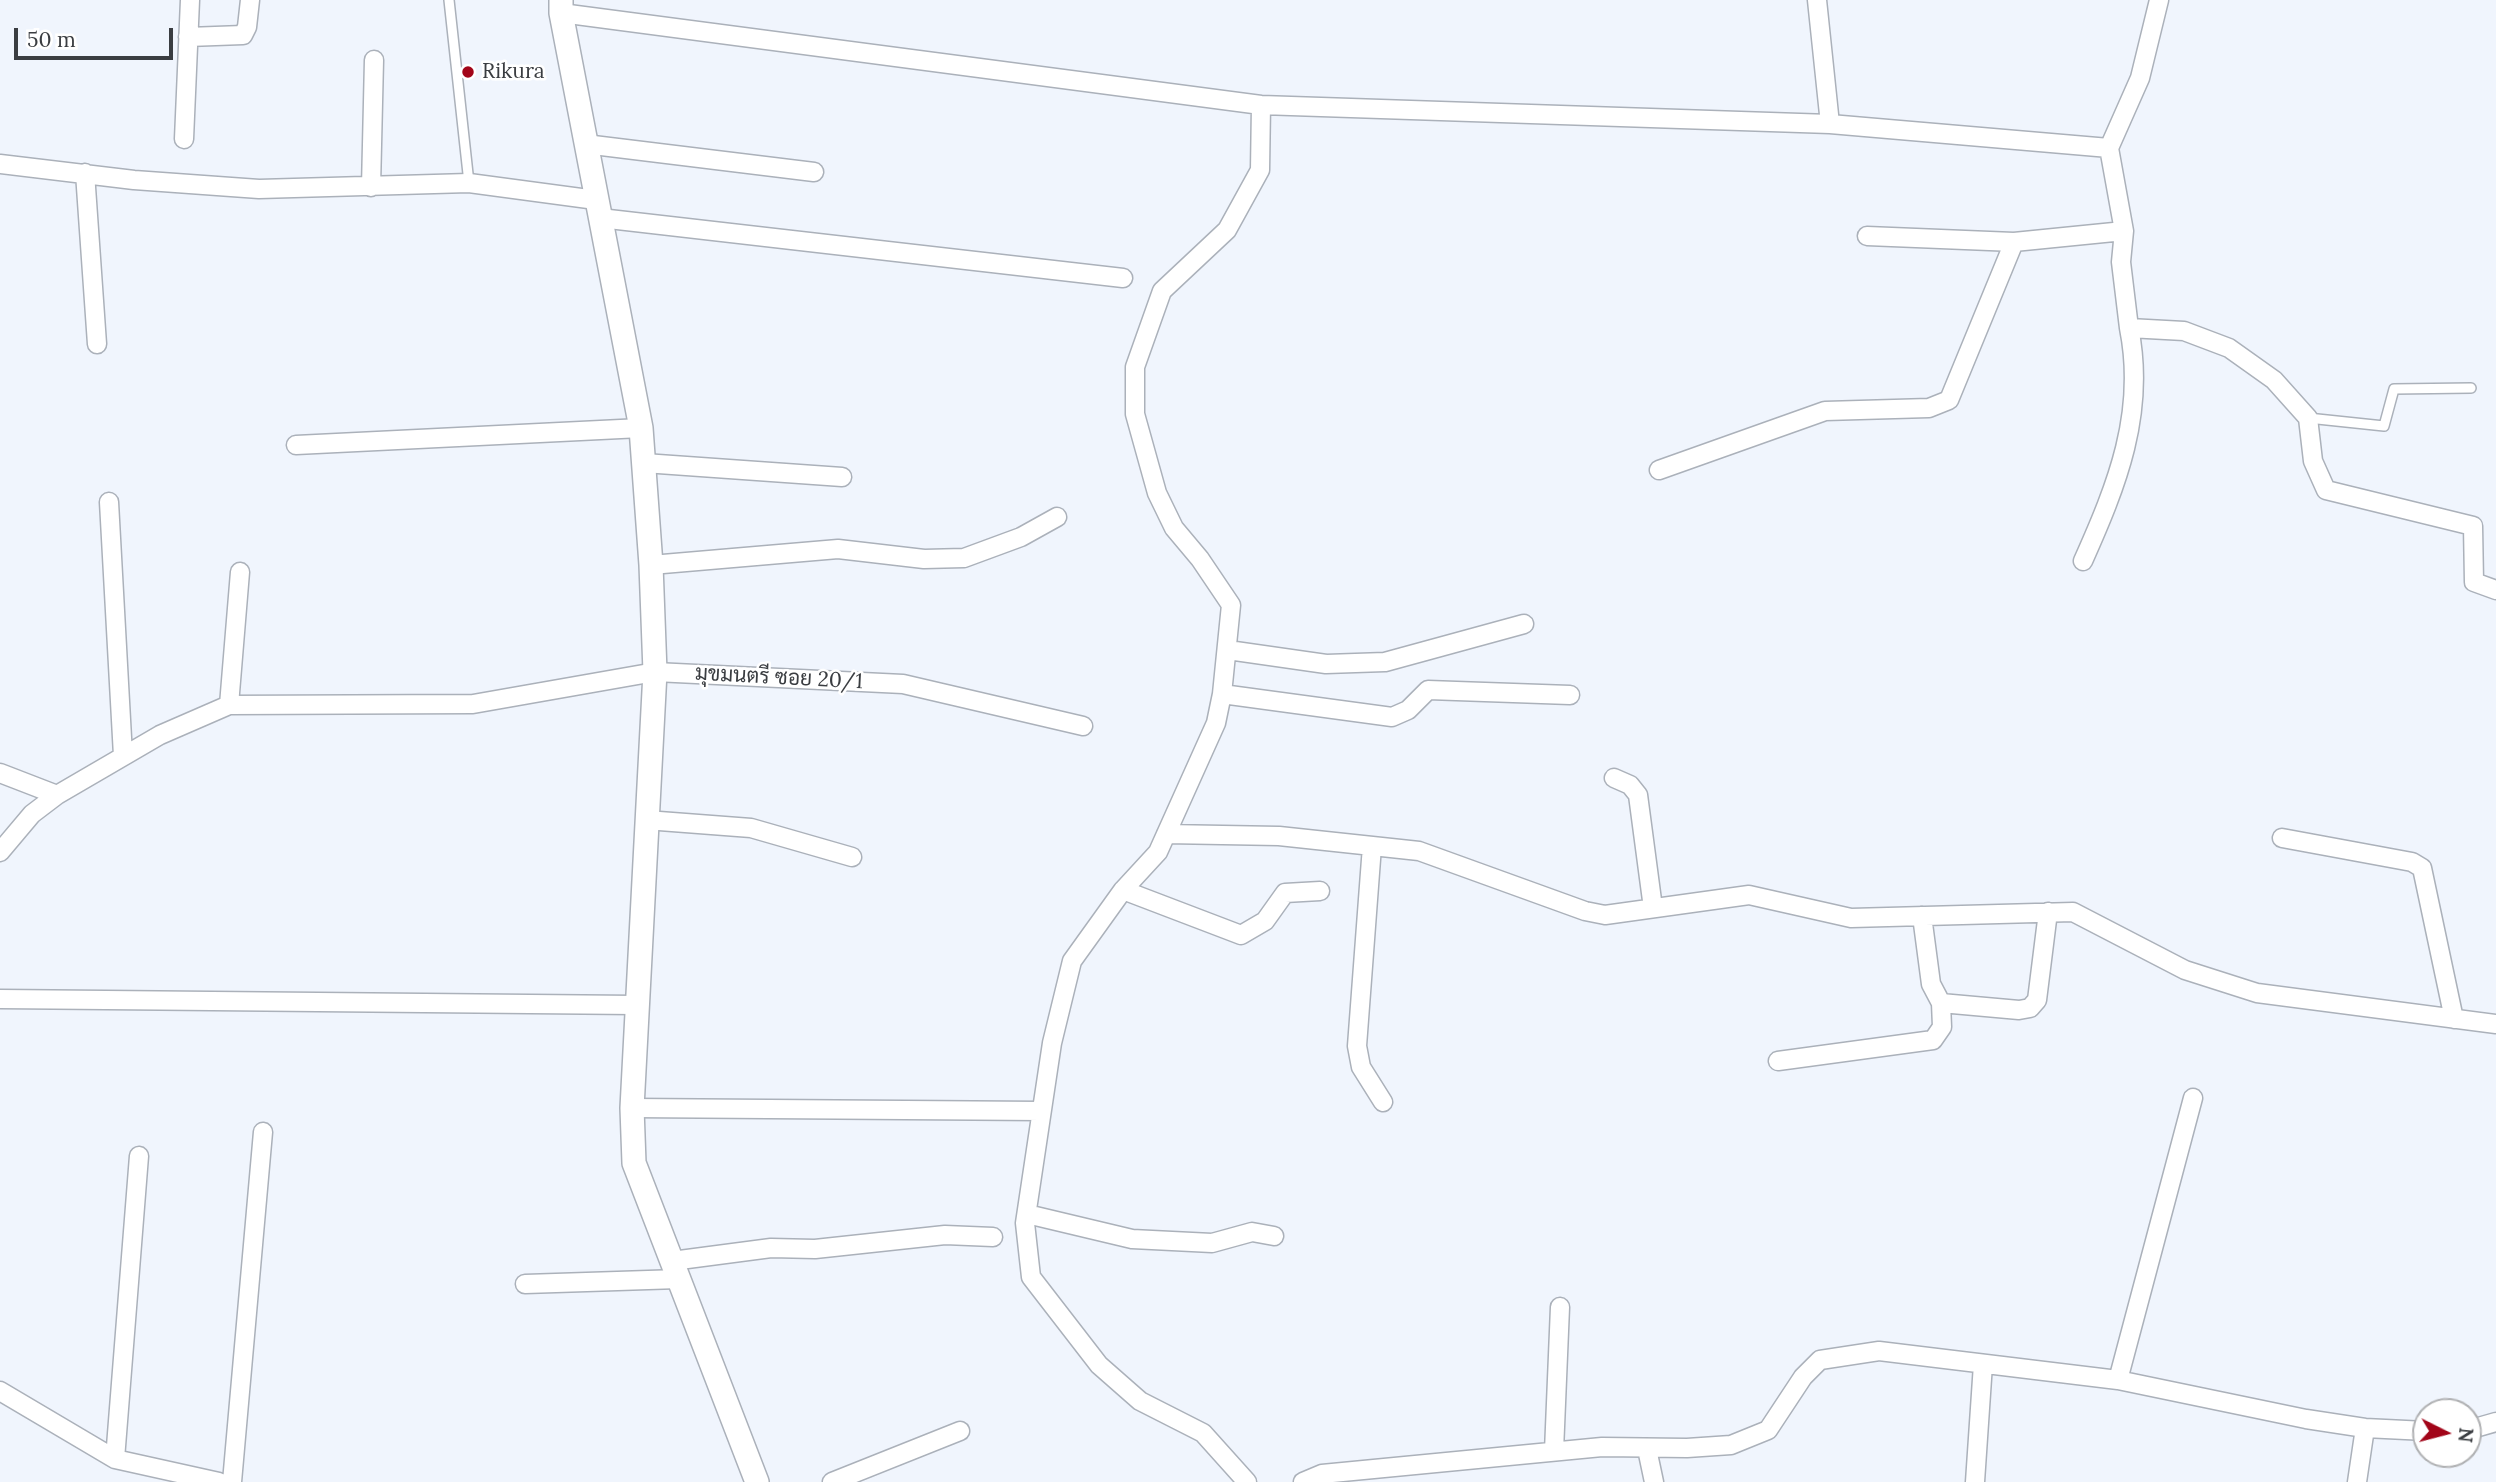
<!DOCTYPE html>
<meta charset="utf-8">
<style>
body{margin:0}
#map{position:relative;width:2496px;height:1482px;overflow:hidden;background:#f0f5fd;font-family:Lora,serif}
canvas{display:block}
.north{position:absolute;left:2412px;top:1398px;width:70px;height:70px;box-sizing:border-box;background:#fff;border:2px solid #b0b1b3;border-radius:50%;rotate:96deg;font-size:19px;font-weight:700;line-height:28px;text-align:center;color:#3a3d41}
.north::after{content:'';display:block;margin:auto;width:24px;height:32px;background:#a20519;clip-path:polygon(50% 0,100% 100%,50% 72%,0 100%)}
.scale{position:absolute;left:14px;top:28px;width:159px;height:32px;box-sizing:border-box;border:4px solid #3a3d41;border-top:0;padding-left:9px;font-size:21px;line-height:24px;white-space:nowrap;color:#3a3d41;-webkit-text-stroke:5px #fff;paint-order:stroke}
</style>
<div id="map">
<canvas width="2496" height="1482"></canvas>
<div class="north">N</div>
<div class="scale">50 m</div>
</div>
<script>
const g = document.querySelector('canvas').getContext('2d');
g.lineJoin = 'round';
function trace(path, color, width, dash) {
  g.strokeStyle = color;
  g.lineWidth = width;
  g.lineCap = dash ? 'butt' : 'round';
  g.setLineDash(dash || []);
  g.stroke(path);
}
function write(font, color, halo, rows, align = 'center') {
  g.font = font + ' Lora,Sarabun,serif';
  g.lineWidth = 5;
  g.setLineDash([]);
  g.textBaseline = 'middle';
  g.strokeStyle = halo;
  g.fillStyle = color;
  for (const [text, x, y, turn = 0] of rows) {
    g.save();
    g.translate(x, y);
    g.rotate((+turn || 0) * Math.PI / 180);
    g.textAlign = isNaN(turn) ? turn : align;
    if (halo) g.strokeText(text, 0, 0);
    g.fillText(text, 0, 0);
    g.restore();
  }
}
const service = new Path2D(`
 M449,0L469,183
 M2308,418L2384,426L2394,389L2471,388`);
const minor = new Path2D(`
 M1817,0L1830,124
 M2159,0L2140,78L2109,148L2124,231L2121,262L2129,328L2184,331L2229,348L2274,380L2308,418L2313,461L2326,490L2473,526L2474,582L2496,590
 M561,13L1261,105L1830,124L2109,148
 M188,37L243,35L247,27L250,0
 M184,139L190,0
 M585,144L814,172
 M0,164L134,180L259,189L469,183L596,200
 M85,173L97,344
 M371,187L374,60
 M600,218L1123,278
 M1867,236L2014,242
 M296,445L641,428
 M644,463L842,477
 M1659,470L1825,411L1929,408L1949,400L2014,242L2124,231
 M109,502L123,756
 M2083,561C2117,485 2146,413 2129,328
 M651,565L838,549L924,559L964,558L1021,537L1057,517
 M1228,650L1326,664L1385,662L1524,624
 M1222,694L1392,717L1408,710L1428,690L1570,695
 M229,705L240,572
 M0,773L57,795
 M1614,778L1630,785L1638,795L1653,908
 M646,820L751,828L852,857
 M1166,834L1279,836L1419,851L1585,911L1605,915L1749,895L1851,918L2073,912L2185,970L2257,993L2496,1024
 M2282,838L2412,862L2422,868L2454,1019
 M1372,846L1357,1046L1361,1067L1383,1102
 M0,852L32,814L57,795L160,735L229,705L473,704L655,672L903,684L1083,726
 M1123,890L1241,935L1265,921L1285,893L1320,891
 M1922,916L1931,984L1941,1003L2019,1010L2030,1008L2037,1000L2048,912
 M0,999L636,1005
 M1778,1061L1933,1040L1942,1027L1941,1003
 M632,1108L1041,1111
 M1027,1214L1132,1239L1212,1243L1252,1232L1274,1236
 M672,1261L771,1248L815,1249L945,1235L993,1237
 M525,1284L679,1279
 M2118,1380L2193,1098
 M0,1391L115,1459L219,1482
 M2468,1430L2496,1422
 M1647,1449L1654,1482
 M1554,1451L1560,1307
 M115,1459L139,1156
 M232,1482L263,1132
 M832,1482L960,1431
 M1247,1482L1203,1433L1140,1401L1099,1365L1031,1277L1025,1223L1052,1043L1072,961L1123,890L1158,852L1216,723L1222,694L1231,605L1200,559L1174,528L1157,493L1135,414V367L1162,291L1227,230L1260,170L1261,105
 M1303,1482L1322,1474L1602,1447L1687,1448L1731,1445L1768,1430L1803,1377L1820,1360L1879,1351L2118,1380L2306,1419L2365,1428L2426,1431
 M1975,1482L1983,1364
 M2357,1482L2365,1428`);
const tertiary = new Path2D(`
 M561,0V13L641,428L651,565L655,672L632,1108L634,1163L757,1482`);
trace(service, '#abb1ba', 12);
trace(minor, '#abb1ba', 21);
trace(tertiary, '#abb1ba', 26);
trace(service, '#fff', 9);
trace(minor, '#fff', 18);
trace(tertiary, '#fff', 23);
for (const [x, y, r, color] of [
 [468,72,7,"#a20519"]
]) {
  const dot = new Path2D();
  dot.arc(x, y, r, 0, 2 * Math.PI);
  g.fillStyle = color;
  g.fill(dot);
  trace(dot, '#fff', 2.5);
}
write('21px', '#3a3d41', '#fff', [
 ["Rikura",482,72]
], 'left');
write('21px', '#3a3d41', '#fff', [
 ["มุขมนตรี ซอย 20/1",779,678,3]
]);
</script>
